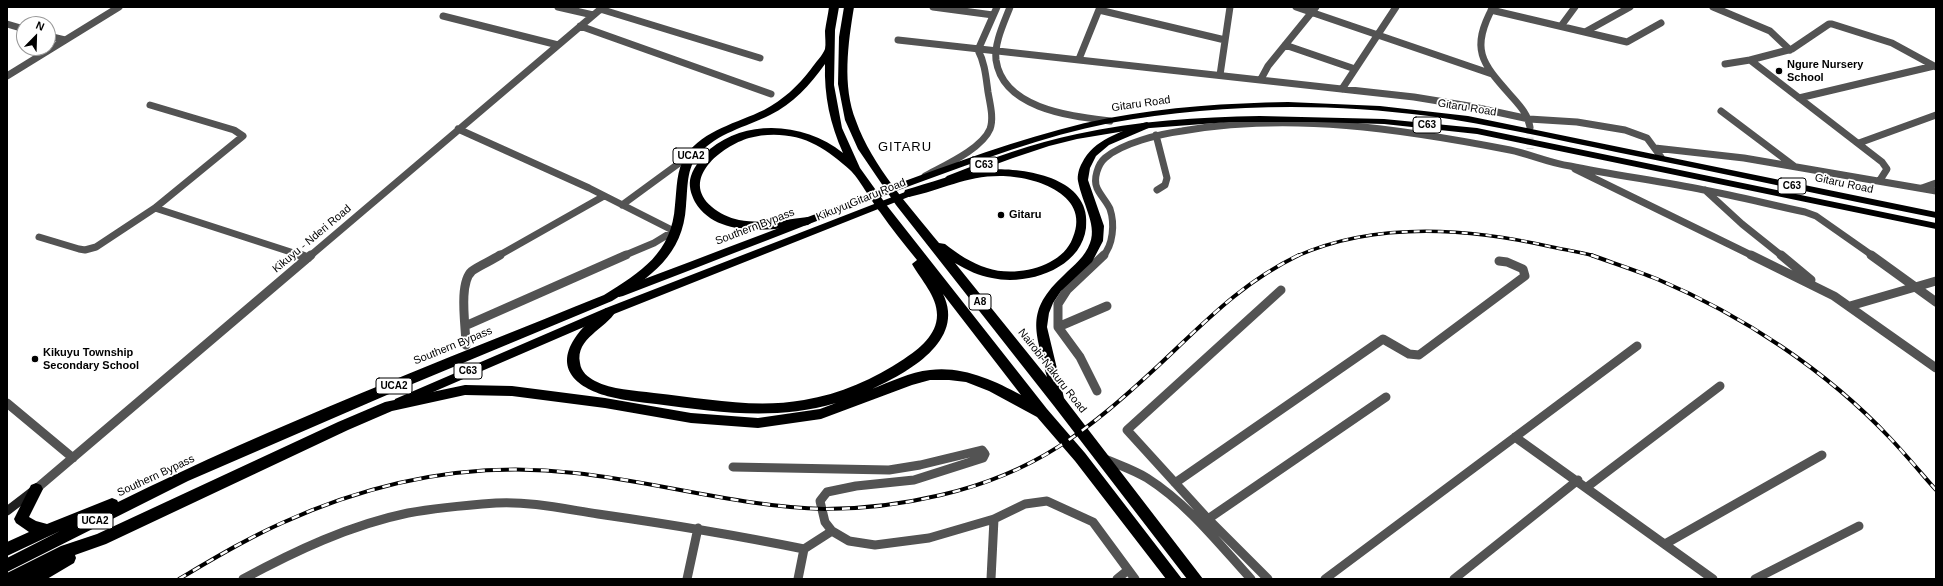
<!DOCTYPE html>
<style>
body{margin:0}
#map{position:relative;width:1943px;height:586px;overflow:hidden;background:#fff;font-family:Helvetica,sans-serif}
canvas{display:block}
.frame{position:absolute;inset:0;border:8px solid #000;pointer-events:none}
.north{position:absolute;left:16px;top:16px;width:40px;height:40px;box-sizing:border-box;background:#fff;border:1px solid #999;border-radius:50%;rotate:23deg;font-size:11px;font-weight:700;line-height:16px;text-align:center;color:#000}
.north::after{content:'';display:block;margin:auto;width:14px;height:18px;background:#000;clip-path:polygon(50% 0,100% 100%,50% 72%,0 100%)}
</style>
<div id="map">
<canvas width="1943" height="586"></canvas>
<div class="frame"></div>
<div class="north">N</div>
</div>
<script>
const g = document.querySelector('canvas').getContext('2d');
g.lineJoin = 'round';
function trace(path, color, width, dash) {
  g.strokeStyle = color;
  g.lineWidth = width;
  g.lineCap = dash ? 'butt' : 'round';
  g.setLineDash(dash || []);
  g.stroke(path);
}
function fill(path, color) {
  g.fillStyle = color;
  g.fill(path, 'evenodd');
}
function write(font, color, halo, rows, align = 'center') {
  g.font = font + ' Helvetica,sans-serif';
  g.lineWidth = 3.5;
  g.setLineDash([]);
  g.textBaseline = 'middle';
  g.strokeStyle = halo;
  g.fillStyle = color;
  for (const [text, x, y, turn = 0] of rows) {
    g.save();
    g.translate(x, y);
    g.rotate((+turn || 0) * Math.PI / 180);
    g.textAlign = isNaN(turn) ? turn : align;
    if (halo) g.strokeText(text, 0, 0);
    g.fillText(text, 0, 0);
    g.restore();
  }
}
trace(new Path2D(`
 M1530,127V149`), '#d9d9d9', 7, [7, 3.5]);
trace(new Path2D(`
 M558,7L593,15
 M933,7L993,15
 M1010,7C1004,23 994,43 996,60C1003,109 1071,116 1110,121
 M1296,7L1492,74
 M1493,7C1469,51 1483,64 1513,98C1521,107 1528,115 1530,127
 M1713,7L1770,31L1790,50
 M600,9L760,58
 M1099,10L1225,40
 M1491,10L1627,42L1661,23
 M443,16L558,45
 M7,24L24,29
 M580,26L771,94
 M1561,26L1575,7
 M1585,32L1630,7
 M48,36L65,40
 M898,40L1414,97L1469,106L1529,119L1577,122L1625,130L1647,138L1661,157
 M1285,45L1355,69
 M978,50L997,7
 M1079,59L1100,7
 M1725,64L1750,60
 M1220,75L1230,7
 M7,76L119,7
 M1261,79L1268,66L1316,7
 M1342,89L1396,7
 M1799,98L1934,66
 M1721,111L1794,166
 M458,129L589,188L672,230V232L654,243L623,256
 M1156,135L1167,178L1165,185L1157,190
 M1859,143L1936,115
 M1655,148L1744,158L1936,191
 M1575,169L1753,256
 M925,176C943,166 982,149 990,129C994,118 990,104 988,92C986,78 985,63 978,50
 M1880,180L1887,169L1882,162L1750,60L1792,49L1829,24H1832L1892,43L1936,67
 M1922,188L1936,183
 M1705,190L1742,224L1782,256
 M622,205L678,164
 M155,208L303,256
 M39,237L79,249L85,250L96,247L155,208L243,136L234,130L150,105
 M310,256L603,7
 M498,256L604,196
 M1103,256C1113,245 1115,224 1110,209C1107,202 1100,195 1097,188C1093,179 1098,164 1105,158C1122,143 1160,134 1182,131C1291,112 1402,129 1510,150C1530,154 1549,163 1570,166C1614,175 1659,181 1704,190C1738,196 1771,205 1805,212L1816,216L1873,256`), '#535353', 7);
trace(new Path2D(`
 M300,255L308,258
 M1751,255L1834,296L1936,368
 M1781,255L1811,280
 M1871,255L1936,302
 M1850,306L1936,281
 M465,326L626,255
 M1058,327L1107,306
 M466,345C466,328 458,283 472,271C480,265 491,261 500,255
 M1097,391L1080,357L1058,327V304L1067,290L1104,255
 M7,403L73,458
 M1515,437L1713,579
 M1105,459C1119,465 1134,470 1147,478C1188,504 1219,544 1251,579
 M733,467L889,470L920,465L982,450L985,454L983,458L914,480L856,486L827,492L820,501L825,522L832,531L849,541L875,545L929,538L994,519L1025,504L1047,501L1093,522L1135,579
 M1175,483L1383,339L1409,354L1419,355L1525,276L1523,269L1507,262L1499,261
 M1587,487L1720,386
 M36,489L311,255
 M1208,519L1386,397
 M1665,544L1822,455
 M243,579C295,551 350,525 408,513C435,508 469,505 496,503C529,501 565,509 598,514C668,524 735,535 804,549L832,531
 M687,579L698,528
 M798,579L804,549
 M991,579L994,519
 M1117,579L1128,570
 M1268,579L1208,519L1127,430L1281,290
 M1325,579L1637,346
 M1454,579L1578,480
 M1755,579L1859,526`), '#535353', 9);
trace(new Path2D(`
 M7,511L33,491`), '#202020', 9);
fill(new Path2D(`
 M1288,102L1380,106L1468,116L1936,212V218C1829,197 1723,173 1616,152C1554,139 1492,125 1429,116C1324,102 1214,104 1110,123C1043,136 979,161 915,184C817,220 720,259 623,296L619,297L614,293L615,290C715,253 813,214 913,178C977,155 1042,131 1109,118C1168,107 1228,103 1288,102Z
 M1260,116L1384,119L1477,128L1936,223V229L1477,134L1384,124L1314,122H1229L1137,129L1077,139L1049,146L1013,158L953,180H947L945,178L947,176C990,159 1033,143 1077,134C1137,121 1198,117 1260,116Z
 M918,187L921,188L923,190L921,192L614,314L403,405L399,406L395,405L394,402L395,399L606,308Z`), '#000');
fill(new Path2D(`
 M829,7H839L835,30L834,85L842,128L860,168L888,207L1047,409L1085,453L1182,579H1166L1075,461L1037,417L989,391L966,382L949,380H930L912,385L821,419L758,428L691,423L605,408L512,396L465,395L392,411L348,430L106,544L75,555L76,558L74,563L47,579H7V573L61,546L97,534L338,422L385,402L465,385L512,386L605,398L691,413L758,418L820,409L836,403C773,421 719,412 656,404C641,402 626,401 611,397C578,389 552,369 577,335C585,324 596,316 606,308H614L616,311C606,329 575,338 580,363C581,372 588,377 595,381C612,390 634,390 654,393C704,398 753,409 804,400C840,394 874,379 904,359C919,349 937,335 937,315C937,296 921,280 912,264L917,260C904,244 891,228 880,212C872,202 858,177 850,170C840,161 828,151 816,145C797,134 770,132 749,138C722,146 679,179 712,207C719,213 729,218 739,220C761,224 785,220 808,217L814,221L808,225C773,230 717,239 695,202C691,194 688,185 691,176C694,166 703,156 710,149C748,118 806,123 843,153C830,124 824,96 825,64C810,85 793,104 770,115C746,127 717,133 699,154C686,168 688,188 686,206C683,255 651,277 612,301L410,385L188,481L7,572V558L60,531L7,556V542L29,532L16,523L14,519L31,485L36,483L41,485L43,489L29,517L36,521L47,524L112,498L117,500L118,502C276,424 441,361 604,295C641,272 672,253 675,205C677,188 676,170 686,155C704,130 737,123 764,110C783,100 798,86 811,69C815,63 823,55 825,49C826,44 825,37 825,31C826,23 828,15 829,7ZM943,294L1021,395C993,380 963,366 930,370C910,372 890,382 872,389C907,373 966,341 943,294Z
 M844,7H854C848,43 842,86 856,121C872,166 910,207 939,243L945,244C958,254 971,263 987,268C1013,277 1057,269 1071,242C1095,195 1035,176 1000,176C965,176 942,190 909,197L904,193L905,190C930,183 955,173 981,170C1018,166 1093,175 1086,228C1081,269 1027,286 992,278C979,276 967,270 955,263L1047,377C1036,331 1024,312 1064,275C1074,265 1085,257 1090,243C1094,233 1091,222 1088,213C1085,203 1080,192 1078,181C1077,176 1079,168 1082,163C1094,139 1120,133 1143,123L1147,122L1152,125L1151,127L1109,145L1096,156L1090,168L1088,180L1104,226L1103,241L1092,262L1061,291L1053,303L1049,313L1047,327L1064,398L1203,579H1187L1054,406L896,205L858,149L845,120L838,84L839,37Z`), '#000');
const railFar1 = new Path2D(`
 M1297,256C1376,221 1470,228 1552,247C1566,250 1580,252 1594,256`);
const rail = new Path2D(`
 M1591,255C1613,263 1635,270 1657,279C1742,315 1826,370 1890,438C1906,455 1921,473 1936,490
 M179,579C213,559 246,539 282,523C374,481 474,461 575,473C659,482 740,507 825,509C864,509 903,504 941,495C1036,473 1089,430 1159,365C1205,322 1241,283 1299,255`);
trace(railFar1, '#000', 3.5);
trace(rail, '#000', 4);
trace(railFar1, '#fff', 2, [6]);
trace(rail, '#fff', 2.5, [8]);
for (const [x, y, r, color] of [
 [1779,71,4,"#000"],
 [1001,215,4,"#000"],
 [35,359,4,"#000"]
]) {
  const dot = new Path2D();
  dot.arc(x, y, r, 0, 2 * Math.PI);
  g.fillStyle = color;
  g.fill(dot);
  trace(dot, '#fff', 1.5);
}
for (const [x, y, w] of [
 [1427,125,28],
 [691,156,36],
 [984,165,28],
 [1792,186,28],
 [980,302,22],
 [468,371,28],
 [394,386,36],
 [95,521,36]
]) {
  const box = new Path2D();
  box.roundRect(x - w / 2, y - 8, w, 16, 3);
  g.fillStyle = '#fff';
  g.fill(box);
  trace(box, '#000', 1);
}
write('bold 10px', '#000', null, [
 ["C63",1427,125],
 ["UCA2",691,156],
 ["C63",984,165],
 ["C63",1792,186],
 ["A8",980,302],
 ["C63",468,371],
 ["UCA2",394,386],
 ["UCA2",95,521]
]);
write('bold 11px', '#000', '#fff', [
 ["Ngure Nursery",1787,65],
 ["School",1787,78],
 ["Gitaru",1009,215],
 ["Kikuyu Township",43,353],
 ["Secondary School",43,366]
], 'left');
write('11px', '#000', '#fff', [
 ["Gitaru Road",1141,104,-8],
 ["Gitaru Road",1467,108,9],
 ["Gitaru Road",1844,184,12],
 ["Kikuyu Gitaru Road",861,200,-22],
 ["Southern Bypass",755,227,-21],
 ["Kikuyu - Nderi Road",312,239,-40],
 ["Southern Bypass",453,346,-22],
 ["Nairobi-Nakuru Road",1052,371,52],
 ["Southern Bypass",156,476,-25]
]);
g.letterSpacing = '1px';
write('13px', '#000', '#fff', [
 ["GITARU",905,147]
]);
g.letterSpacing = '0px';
</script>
